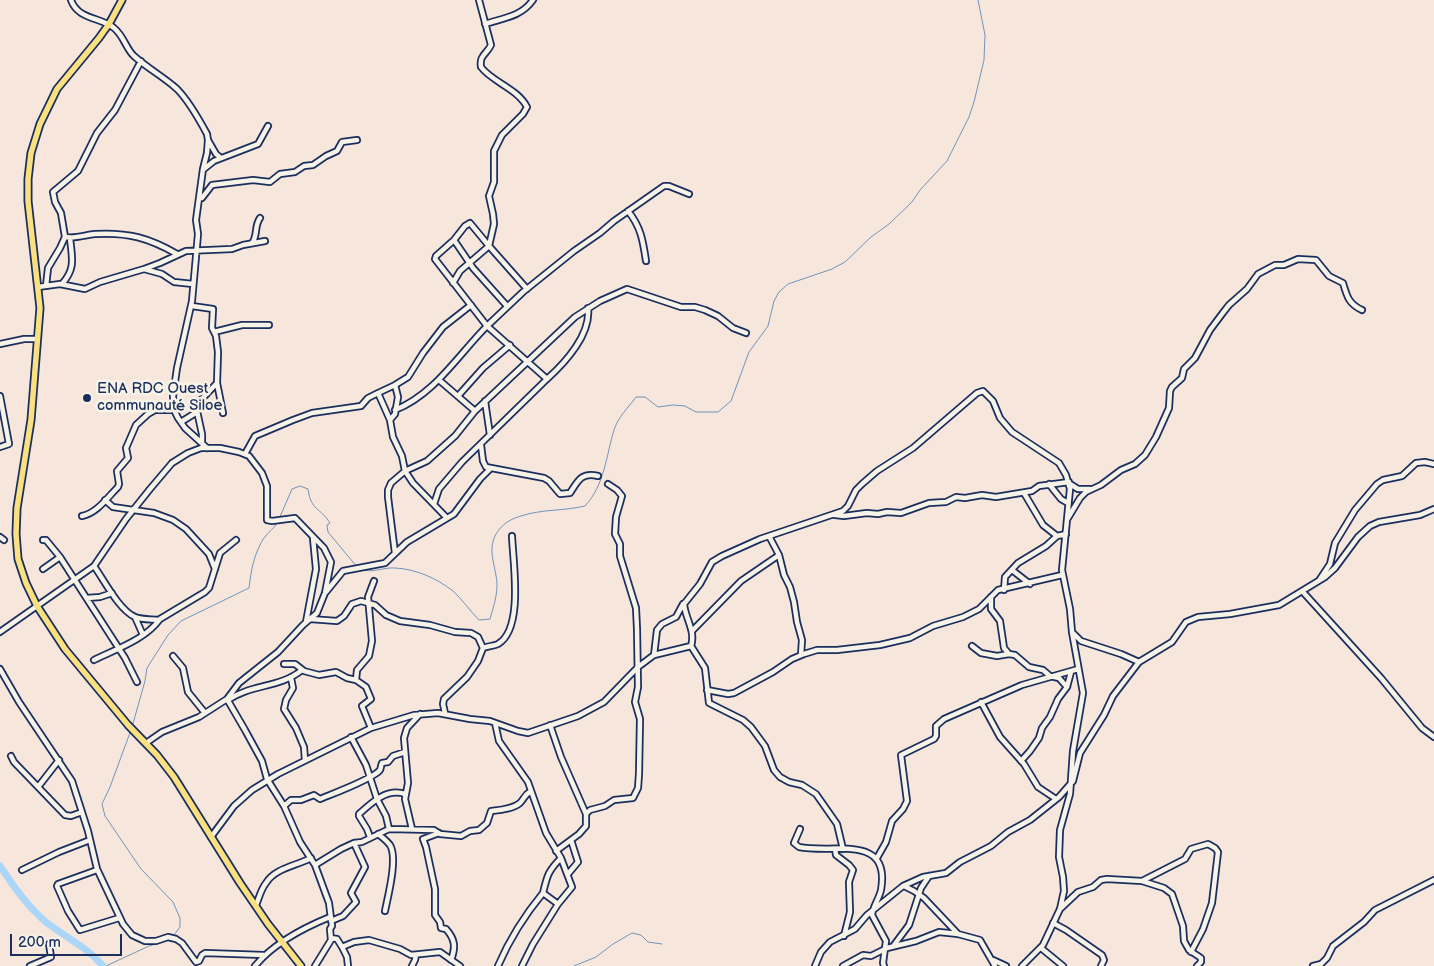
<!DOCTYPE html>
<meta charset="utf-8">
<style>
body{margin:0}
#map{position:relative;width:1434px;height:966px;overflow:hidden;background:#f7e6db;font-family:"Balsamiq Sans",sans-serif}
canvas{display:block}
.scale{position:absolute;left:10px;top:934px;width:112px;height:22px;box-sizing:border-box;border:2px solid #1b2f5e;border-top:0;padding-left:6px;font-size:15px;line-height:18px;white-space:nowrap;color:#1b2f5e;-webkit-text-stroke:4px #f7f3e8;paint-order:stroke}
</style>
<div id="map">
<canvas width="1434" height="966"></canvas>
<div class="scale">200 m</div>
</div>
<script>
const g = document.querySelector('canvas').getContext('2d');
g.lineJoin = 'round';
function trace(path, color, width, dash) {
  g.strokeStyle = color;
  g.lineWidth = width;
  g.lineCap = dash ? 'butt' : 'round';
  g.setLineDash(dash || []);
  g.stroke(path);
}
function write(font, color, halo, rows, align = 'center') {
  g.font = font + ' "Balsamiq Sans",sans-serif';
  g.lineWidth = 5;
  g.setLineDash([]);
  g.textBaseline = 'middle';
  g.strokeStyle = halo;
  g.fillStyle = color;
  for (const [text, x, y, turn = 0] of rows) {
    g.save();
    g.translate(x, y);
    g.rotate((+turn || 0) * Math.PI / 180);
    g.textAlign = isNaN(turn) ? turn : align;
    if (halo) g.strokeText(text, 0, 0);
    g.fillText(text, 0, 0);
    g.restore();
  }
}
trace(new Path2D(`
 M279,519L292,489L300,486L308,489C311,511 320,507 330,523L327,525L328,532L357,567
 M360,569C372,574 383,567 395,568C416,569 436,578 453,591C462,599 470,611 479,620L490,619C493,608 497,597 497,585C497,574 491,558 492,548C493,531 506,520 521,516C542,509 564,511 585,506C605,484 606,456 614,430C618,417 628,408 636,397H645L658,407L673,405L685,406L696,412H718L731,401L749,352L768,326L774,301L779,292L788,284L832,269L845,262L871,237L889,224L912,202L920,190L947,161L969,117L974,102L984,60L985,35L978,0
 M132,727L145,681L147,668L168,635L181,621L249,588C251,571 254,553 264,538C268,532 274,529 277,523
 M131,730L110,787L102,804L105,816L141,869L173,902L180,918V927L174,935
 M106,966L149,946L169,940
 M574,966L596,957L613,944L632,933L641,935L648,942L662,944`), '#7193ba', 1);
trace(new Path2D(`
 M0,866C14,887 28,907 47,923C66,937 88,948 103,966`), '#abd6f7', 7);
const minor = new Path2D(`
 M71,0C78,20 101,17 114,28C124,36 126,49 134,56C147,68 164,77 177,89C187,99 200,121 207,134L208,140L207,153L203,169L196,220L198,234L192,301L177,368L173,396L174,410L178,418L185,428L207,448
 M479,0L491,45C487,54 479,55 481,67C492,82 517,88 527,107L523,114L502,135L494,151V182L489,196L493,214L494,224L489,246L527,289
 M485,24C503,18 521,17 533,0
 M208,140L216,154L221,158
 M204,169L214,161L258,144L268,126
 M202,198L212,185L253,180L270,182L280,174L295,172L304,166L313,165L326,156L337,151L342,142L357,140
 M628,211C641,227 643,241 646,261
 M65,237C75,239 85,235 95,234C128,232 149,238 177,254
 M454,240L473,268L507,306
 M252,243C258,236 254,226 260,218
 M144,269L160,263L186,251L232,249L243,245L265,241
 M62,284C76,268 72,258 70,238
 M46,286L48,268L60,248L65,237L61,213L55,202L53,192L78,171L97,133L115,110L141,61
 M38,287L60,284L85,289L100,282L144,269L162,274L174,282L193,284
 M214,332L242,325H269
 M0,344L24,339H37
 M547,379C566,362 591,334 588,308
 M439,380L475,411
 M217,383L223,413
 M378,393L395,385
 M0,396L9,444L0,447
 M458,396L483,368L510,345
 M485,401L490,435
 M395,410C435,394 458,355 487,326L435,259L436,256L454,240L465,226L470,223L489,246L460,271L453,283
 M197,411L202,434V443
 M181,422L197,412L199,402L217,383L218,352L216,336L212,328L213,309L192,306
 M481,445L483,461L486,467L544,478L549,481L560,494L570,493C578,481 581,472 598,476
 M245,454L255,436L293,420L312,413L361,406L368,398L378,393L390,420
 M1049,484L1061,499L1068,503
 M1070,484L1078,489H1090
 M1024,493L1043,525L1057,536
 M105,500L113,507L154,513L173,520L186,529L209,554L215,569
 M434,504L439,489L462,462L547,379L487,326L523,292L574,251L600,233L614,221L664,186H669L689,194
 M835,515L844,516L867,513L878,514L887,512L901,513L929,503L946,502L956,497L965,498L982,495L996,497L1032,491L1039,486L1069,482
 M82,516C97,513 107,498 118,487L119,484L117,471L128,458L126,448L136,425L148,414L155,410H174
 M447,518L413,483L405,471L402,456L393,437L390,420L395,414L398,397L395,385L408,377L423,353L443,327L471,305
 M1068,518L1080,498L1086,492L1101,485L1121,470L1135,464L1145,455L1156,437L1169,408L1170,391L1172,387L1182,378L1184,369L1195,358L1210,330L1222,314L1229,305L1247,289L1258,274L1275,265H1284L1298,259L1316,260L1329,276L1343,283C1347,297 1349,304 1362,310
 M0,537L4,540
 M43,540H46L60,557
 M395,553L388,497V490L391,483L405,471L427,461L455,436L475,411L575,317L600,301L627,289L681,307H695L705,310L718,316L733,328L746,333
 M779,555L784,575L790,587L794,602L797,622L802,640L801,655
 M94,566C104,580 119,610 135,617C142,620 152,619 159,620
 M43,569L60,557L125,658L137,682
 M1012,570L1030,584
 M1320,579L1330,564L1335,543L1355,510L1377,484L1383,480L1402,476L1416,463L1425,462L1434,464
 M1004,590L1005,577L1018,563L1046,546L1057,536L1066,534
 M326,592L343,571L385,563L407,542L454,514L480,479L490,469
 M1303,592L1381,678L1422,728L1434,737
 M991,597V609L1000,621L1004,648L1009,654
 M87,598L100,597L112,593
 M135,617L143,635
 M310,619L337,621L344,616L352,604L361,601L375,605L386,615L400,621L430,625L455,632L471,633L478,637L483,648
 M306,622L316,569L313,538
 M692,631L741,581L779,555L769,536
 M0,632L94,566L126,519L150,489L172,463L188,453L201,448H220L239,452L249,456L262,473L267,486V520L272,521L295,518L324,548L331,562L325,593L317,613L303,625L278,652L239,683L227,699L199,717L162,732L146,743
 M1073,633L1081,641L1121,654L1139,662
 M691,646L705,668L709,703L743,720L751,727L765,746L774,770L780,777L789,782L802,785L816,794L837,824L843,849
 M972,646L981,653L997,656L1009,654L1015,655L1029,667L1043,670L1050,676L1059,678L1067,687
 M654,655L657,630L662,624L676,617L683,604
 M173,656L183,668L188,692L205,713
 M94,660C116,649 145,640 160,619L205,592L209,588L220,553L236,540
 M284,664H295L304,671L319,675L336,672L347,678L356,680L366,687L371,699L362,706L371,728
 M0,669L19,702L72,781L88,831L97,869L123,924L132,935L145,941H156L168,937L176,939L182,943L196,962L199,961L202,955L205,953L264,955
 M291,678L293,688L286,700L284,709L296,728L304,747L305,760
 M356,680L357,670L369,656L372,641L368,597L374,581
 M707,690L728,694L734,693L773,672L792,659L804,654L817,650H837L880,645L910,638L933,626L963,617L979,609L998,590L1062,575
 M227,699L245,730L262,761L267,779L284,806L300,842L315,865L329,903L332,926L330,929L331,940L315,966
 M228,700C251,684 280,688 302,670
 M981,702L1000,737L1024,764L1038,787L1056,799
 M445,713L443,704L444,699L467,677L478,661L483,648C488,646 494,646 498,644C524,629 513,562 512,536
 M495,723L499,741L528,782L546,833L561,858L572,887L558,904L533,944L522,966
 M550,725L561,757L586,814
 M351,737L366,765L377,799L386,816L389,829
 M11,756L14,762L65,815L71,816L82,812
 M1021,761L1030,751L1039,738L1042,728L1050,717L1058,699L1067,687L1071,672
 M38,787L59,760
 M284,806L291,800H301L314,795L320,799C332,794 373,779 380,770C381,768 381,765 382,763L388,762L393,756L405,752
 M412,829L405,799L408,783L404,738L407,728L420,714
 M800,829L794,843L799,847C833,854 891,833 881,890C879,899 873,906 872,915L886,941L883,963L884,966
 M439,833L423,839L426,847L435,889V915L440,922L441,928L446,929C455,939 456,947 451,960
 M378,834C382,837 387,841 390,845C398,858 388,896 385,911
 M211,837L234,806L252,790L278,774L371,728L414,715L438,713L470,719L490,721L518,731L528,733L578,716L604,702L638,667L654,655L691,646C696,631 685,618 684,604L700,584L712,562L722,556L760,539L843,511L848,506L856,490L862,484L877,471L913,448L977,393L983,391L993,401L1000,418L1012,432L1059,463L1066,475L1070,489L1062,570L1070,609L1072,632L1083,693L1073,751L1070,794L1060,830L1059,857L1063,877L1064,891L1060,909L1043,945L1022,966
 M370,837L367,829L359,816V814C372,802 387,788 405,794
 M835,849L836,855L849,865L853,870L849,882L850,912L844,936
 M556,851L579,834L586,826V814L590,810L605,806L614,800L633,798L638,788L639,774L640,719L635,702L638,687L637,629L636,608L620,556V544L615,534L616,517L622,496L617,490L608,484
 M877,858L886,842L892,821L903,809L907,801L901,755L934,739L936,736V726L944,719L1022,685L1078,669
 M315,865L341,849L354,843L362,842L389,829L434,830L440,834L461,836L470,831L479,830L487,823L491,811C500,810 513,809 520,803C525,798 523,796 531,791
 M22,870L59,852L90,840
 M97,870L58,884L57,886L68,911L80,930L119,918
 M568,874L578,862L571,840
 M1142,881L1164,888L1172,894L1183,926L1184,941L1189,950L1201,958V962L1197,966
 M904,886L914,891L924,898L958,934
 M543,893C547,876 548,871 561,858
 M256,905C259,898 261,889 266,883C275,868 296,866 311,858
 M1060,909L1078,892L1093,887L1101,880L1107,879L1142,881L1185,859L1191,849L1208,844L1215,848L1218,852L1212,903L1203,929L1191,952
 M331,921L343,916L356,902L351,893L365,867L354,843
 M1053,923L1066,930L1102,955L1104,960L1101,966
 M331,938L337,939L342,947L354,942L369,940L400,949L411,955L440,952L460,966
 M894,945L909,925L921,888L929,876
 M342,947L347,957L348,966
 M1041,948L1063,966
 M993,960L1006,966
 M30,966L51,957L49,944
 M255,966C273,944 303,928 330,917
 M412,966L415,960L416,955
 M498,966C510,938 524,916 543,893L558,904
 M815,966L821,952L830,942L855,929L867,915L903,886L923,877L946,873L960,862L991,846L1008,832L1030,820L1059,797L1073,781L1080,753L1104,715L1113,696L1139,662L1172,642L1186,622L1198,617L1230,614L1279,605L1325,577L1335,568L1358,537L1370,526L1379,522L1420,515L1434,509
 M843,966L863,955L871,956L887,948L916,941L939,932L958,934L980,940L995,966
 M1313,966L1321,964L1327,958L1333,946L1364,922L1375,910L1434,880`);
const major = new Path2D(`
 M122,0L109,24L99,38L57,89L40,124L31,153L28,179V201L40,308L31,420L17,508L16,534L18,559L26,583L37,606L65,649L128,725L157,755L174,777L240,883L268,924L301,966`);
trace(minor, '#1b2f5e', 8);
trace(major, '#1b2f5e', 9);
trace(minor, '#f7f3e8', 4.5);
trace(major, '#fbe080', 5.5);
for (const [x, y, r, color] of [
 [87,398,5,"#1b2f5e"]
]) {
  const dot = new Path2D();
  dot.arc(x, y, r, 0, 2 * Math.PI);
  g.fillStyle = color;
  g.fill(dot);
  trace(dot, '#f7f3e8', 2);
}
write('15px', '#1b2f5e', '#f7f3e8', [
 ["ENA RDC Ouest",97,389],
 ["communauté Siloe",97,406]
], 'left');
</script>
